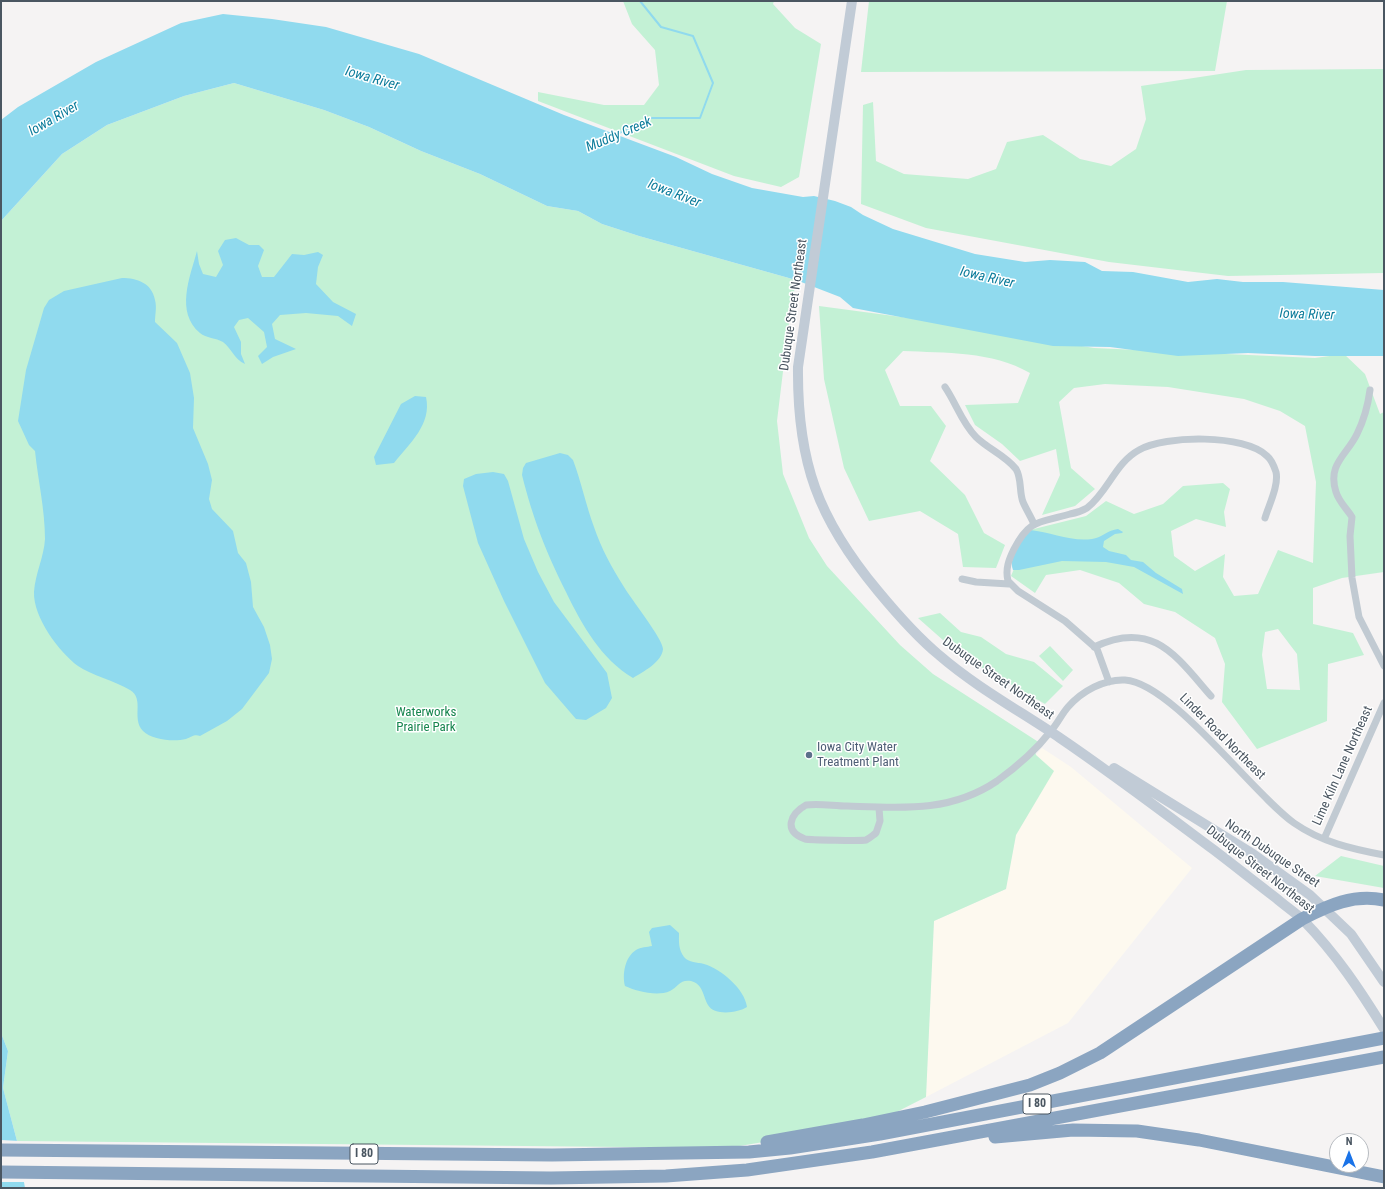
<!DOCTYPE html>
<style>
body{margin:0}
#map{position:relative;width:1385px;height:1189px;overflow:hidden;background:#f5f3f3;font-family:"Roboto Condensed",sans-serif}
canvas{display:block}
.frame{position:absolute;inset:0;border:2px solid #4a5661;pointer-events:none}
.north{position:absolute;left:1329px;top:1133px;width:40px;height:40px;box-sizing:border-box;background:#fff;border:1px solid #b7bbc0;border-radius:50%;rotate:0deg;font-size:11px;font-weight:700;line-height:16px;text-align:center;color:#4a5661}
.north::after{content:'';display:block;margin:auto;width:14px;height:18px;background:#1a73e8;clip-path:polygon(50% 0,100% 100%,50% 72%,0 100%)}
</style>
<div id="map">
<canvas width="1385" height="1189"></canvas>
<div class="frame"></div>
<div class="north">N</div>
</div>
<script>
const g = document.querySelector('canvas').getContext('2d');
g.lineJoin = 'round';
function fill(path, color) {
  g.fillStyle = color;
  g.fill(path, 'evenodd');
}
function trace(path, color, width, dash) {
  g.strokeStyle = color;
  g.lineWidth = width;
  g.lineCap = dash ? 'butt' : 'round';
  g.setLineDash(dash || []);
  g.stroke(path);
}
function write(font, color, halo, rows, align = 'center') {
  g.font = font + ' "Roboto Condensed",sans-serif';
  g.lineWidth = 3;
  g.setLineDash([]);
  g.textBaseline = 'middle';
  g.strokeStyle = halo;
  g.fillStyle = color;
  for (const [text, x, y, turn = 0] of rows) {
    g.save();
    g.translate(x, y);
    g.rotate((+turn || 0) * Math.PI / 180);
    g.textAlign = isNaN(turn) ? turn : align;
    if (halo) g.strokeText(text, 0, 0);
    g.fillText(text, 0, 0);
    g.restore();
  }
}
fill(new Path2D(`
 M1042,748L1071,767L1192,868L1068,1023L926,1097L934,921L1006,889L1016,835L1053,771L1036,755Z`), '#fdf9ef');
fill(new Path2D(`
 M623,1H774L773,4L795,28L821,44L799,177L781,187L734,176L538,101V92L604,105H644L659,85L655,50L632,24Z
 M869,1H1227L1215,71L861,72Z
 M1384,69V273L1228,276L1109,262L926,228L861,204L863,105L873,102L876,161L904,174L968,179L996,169L1007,142L1043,135L1080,159L1111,166L1136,149L1146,119L1141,86L1246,70Z
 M234,83L324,110L369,127L421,151L480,174L547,206L578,211L602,224L639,236L796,280L788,330L777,421L783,474L809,538L827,566L900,645L933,674L1040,743L1034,748L1036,755L1054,771L1016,835L1006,889L934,921L926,1097L875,1123L728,1148L17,1141L3,1088L8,1051L1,1033V221L62,154L107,125L184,96Z
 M819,306L939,322L1094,348L1315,358L1344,354L1365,374L1380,414L1384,412V572L1342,578L1313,588V624L1353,633L1364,655L1328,664L1327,721L1257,749L1222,702L1225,664L1215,638L1175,612L1144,604L1119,583L1080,570L1046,575L1035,593L1011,576L1030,530L1086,516L1106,501L1134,514L1163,504L1183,486L1223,483L1230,489L1224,512L1226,527L1196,519L1171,531L1174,556L1195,571L1225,554L1223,577L1234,596L1258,594L1278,550L1313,563L1316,482L1305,426L1280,411L1244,399L1168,387L1105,384L1074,388L1059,402L1071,468L1095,489L1075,506L1042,515L1060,475L1056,449L1020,461L1002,444L975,425L965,405L1018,403L1030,373C992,351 945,353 903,351L885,370L900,406H931L946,426L930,461L965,495L984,533L1005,545L996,568L963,567L958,534L920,511L869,521L844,468L824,379ZM1278,629L1297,654L1300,690L1267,689L1262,655L1265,632Z
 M940,613L961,632L981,637L1006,654L1034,662L1063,686L1045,704L961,656L918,618Z
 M1050,646L1073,670L1063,681L1039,656Z
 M1341,856L1384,866V888L1315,876Z`), '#c3f1d5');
fill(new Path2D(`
 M223,14L272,19L326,27L419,54L564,115L676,157L712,174L752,188L803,197L814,196L835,201L851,207L863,215L893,229L975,254L1025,262L1050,260L1085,262L1102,271L1133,272L1188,282L1217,279L1243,282H1283L1384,290V356H1315L1248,353L1178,356L1110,347L1053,346L853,308L840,297L796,280L639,236L602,224L578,211L547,206L480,174L421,151L369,127L324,110L234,83L184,96L107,125L62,154L1,221V120L18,107L96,62L181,23Z
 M236,238L249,245H259L264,250L258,266L262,277H274L292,254L304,255L318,252L323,255L318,267L316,284L333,302L356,314L352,326L338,316L306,313L280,315L272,324L275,339L296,349L273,357L262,364L258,356L267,347L264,332L248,318L239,320L234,327L241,342V354L245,364C234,359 232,349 223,342C216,338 206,338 200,333C175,312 190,277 197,251L199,264L203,274L216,277L223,265L218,251L225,240Z
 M122,278C137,278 152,283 155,300C157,307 155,315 155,322L177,343L190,373L194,398L193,428L208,464L212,480L209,499L212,509L233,531L238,553L246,563L251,582L253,607L264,627L270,645L272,659L269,673L242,709L227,721L200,736C194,734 192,737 186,739C174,742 152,740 143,731C131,718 145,699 130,690C115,681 91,675 78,666C59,652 33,617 34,592C35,574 44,557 45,539C45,510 38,480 35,451L29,445L18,421L26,370L44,308L49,300L64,291Z
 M415,396L426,397C432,424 410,443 394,463L376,465L374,457L401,404Z
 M560,453L568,455L573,460C581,481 586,505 594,527C601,548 612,568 624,587C631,599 663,639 663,649C662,662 643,672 633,678C601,659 582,625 566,592C546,552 533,519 522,475L523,468L526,463Z
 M493,472L504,474L508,481L524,539L538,572L554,602L607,673L612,698L606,708L586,720L576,719L545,683L504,601L478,543L463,486L464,479L476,474Z
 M1118,529L1123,532L1122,533L1115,534L1104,541L1103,547L1109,551L1126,555L1131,560L1143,562L1156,573L1182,589L1183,594L1134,567L1106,562L1062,561L1019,570H1013C1008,556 1022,539 1030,530C1051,532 1071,542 1092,539C1101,538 1108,530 1118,529Z
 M670,925L679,933C679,941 678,949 684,957C689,963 697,962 704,964C721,969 745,989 747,1007C738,1013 714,1016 708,1005C703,996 703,984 691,981C680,979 678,987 670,991C657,997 636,991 625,986C622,974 625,957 636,950C641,947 647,947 652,946L649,932L652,928Z
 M1,1033L8,1051L3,1088L17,1141L25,1188H1Z`), '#90daee');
fill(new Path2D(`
 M1,1140L19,1141L26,1182H1Z`), '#f5f3f3');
trace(new Path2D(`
 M615,135L650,118H700L713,83L693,36L661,27L640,1`), '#90daee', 2);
trace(new Path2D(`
 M945,387C956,403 962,423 976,437C988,449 1005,455 1016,469C1022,479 1019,492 1023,502C1026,509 1031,517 1034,524
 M1370,390C1368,405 1364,420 1357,434C1347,455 1327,464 1336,492C1339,502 1347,509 1352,517L1350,536L1352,578L1359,617L1384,666
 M962,579L976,582L1009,584
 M1094,647C1153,619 1176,656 1211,696
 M1109,682L1097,649L1065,621L1018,591L1008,581C1005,569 1009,559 1014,549C1030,518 1040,523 1070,514C1076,513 1082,511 1087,508C1108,492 1115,463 1139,450C1165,435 1245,434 1267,456C1272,460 1274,466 1276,472C1279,485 1269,505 1265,518
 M879,808L880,821L876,833C873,835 870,838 866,840C861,841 810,840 805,839C783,831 790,814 806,805C819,803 834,806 847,806C900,808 950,813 997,781C1015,768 1036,750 1050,732C1057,725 1061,715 1068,707C1082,691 1104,679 1125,680C1172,683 1252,793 1294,823C1321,842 1352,849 1384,855
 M1324,839L1384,703`), '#c1cad2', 7);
trace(new Path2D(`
 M852,1L798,367C797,462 818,519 878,591C897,614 916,636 939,655C976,687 1020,711 1060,738C1113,774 1163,812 1214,850C1235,866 1255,882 1276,898C1285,906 1296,913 1304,921C1336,954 1360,990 1384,1029
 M1114,768L1253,854L1310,895L1351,934L1384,982`), '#c1cbd6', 10);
trace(new Path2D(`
 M995,1137L1073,1130L1137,1131L1199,1140L1384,1177
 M767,1142L863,1125L925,1112L1030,1085L1060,1073L1100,1053L1302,919C1329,905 1353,894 1384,900
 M1,1150L552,1155L749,1152L790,1148L880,1134L1384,1038
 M1,1172L551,1178L666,1176L747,1170L872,1152L1384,1057`), '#8ba5c1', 13);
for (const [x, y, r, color] of [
 [809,755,4,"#5c6f8a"]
]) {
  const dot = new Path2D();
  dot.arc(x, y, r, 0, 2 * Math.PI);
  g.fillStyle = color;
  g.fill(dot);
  trace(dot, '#fff', 1.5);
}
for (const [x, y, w] of [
 [1037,1104,28],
 [364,1154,28]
]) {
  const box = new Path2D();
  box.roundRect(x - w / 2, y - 10, w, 20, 3);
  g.fillStyle = '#fff';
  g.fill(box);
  trace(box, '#4a5661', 1);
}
write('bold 12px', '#4a5661', null, [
 ["I 80",1037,1104],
 ["I 80",364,1154]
]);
write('13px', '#4a5661', '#fff', [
 ["Dubuque Street Northeast",794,305,-82],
 ["Dubuque Street Northeast",998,679,35],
 ["Linder Road Northeast",1222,737,45],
 ["Lime Kiln Lane Northeast",1343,766,-66],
 ["North Dubuque Street",1272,854,34],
 ["Dubuque Street Northeast",1260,870,38]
]);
write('13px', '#17864f', '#fff', [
 ["Waterworks",426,713],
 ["Prairie Park",426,728]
]);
write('13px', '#4e5e75', '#fff', [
 ["Iowa City Water",817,748],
 ["Treatment Plant",817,763]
], 'left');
write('italic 14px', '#0c7c9b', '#fff', [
 ["Iowa River",372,79,16],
 ["Iowa River",54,119,-30],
 ["Muddy Creek",619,135,-23],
 ["Iowa River",674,194,21],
 ["Iowa River",987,278,13],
 ["Iowa River",1307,315,2]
]);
</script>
